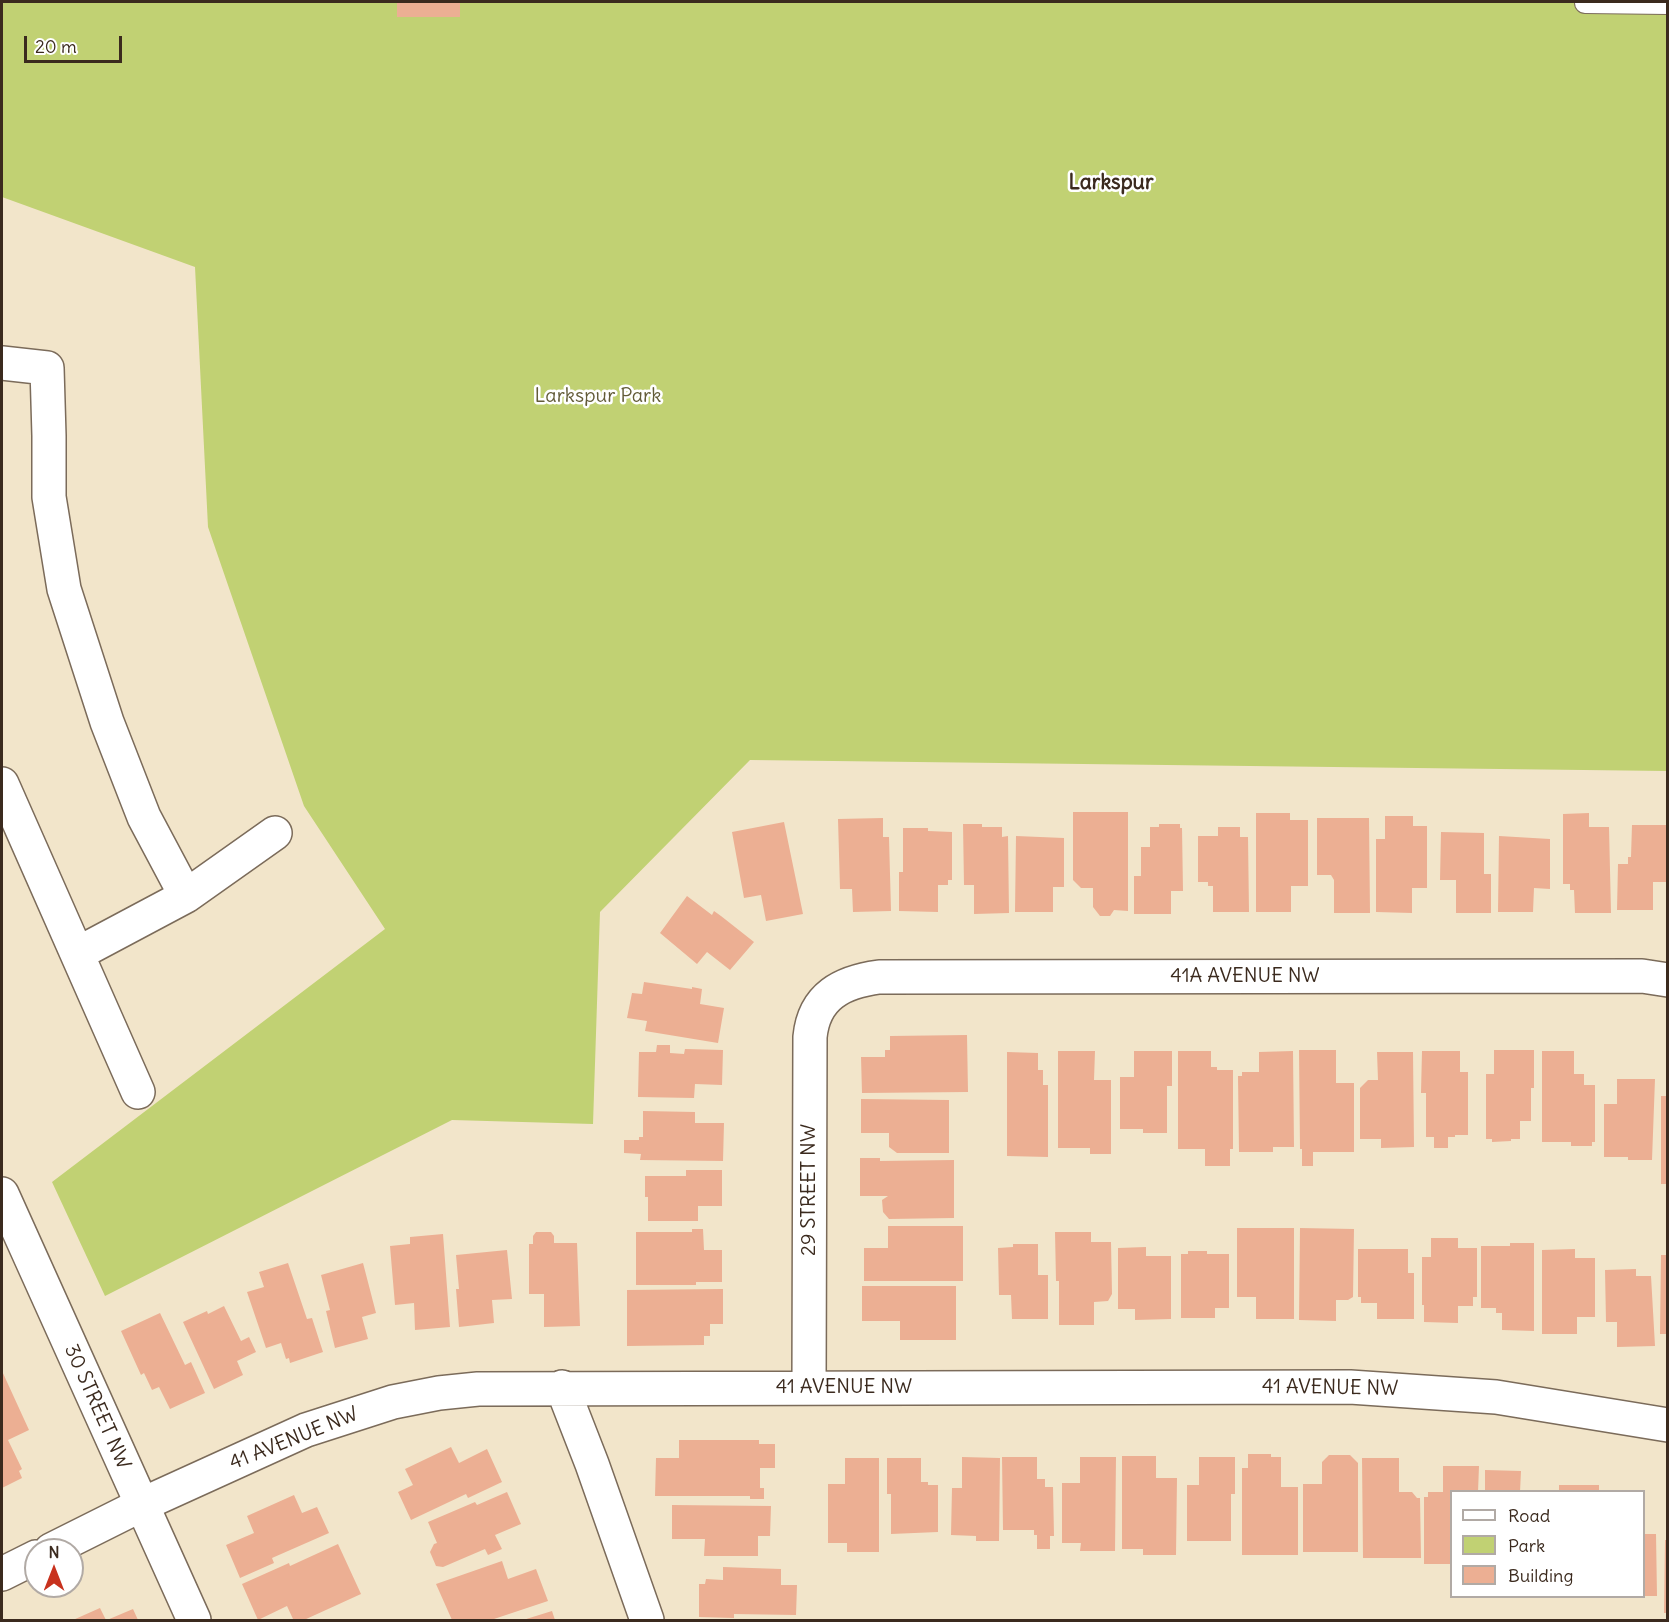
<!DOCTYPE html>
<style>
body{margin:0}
#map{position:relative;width:1669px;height:1622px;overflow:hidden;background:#f2e5ca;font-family:Delius,sans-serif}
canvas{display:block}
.frame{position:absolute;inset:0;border:3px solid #3b2a1e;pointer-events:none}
.legend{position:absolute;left:1450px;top:1490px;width:195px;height:108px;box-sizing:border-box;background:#fff;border:2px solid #b1aaa5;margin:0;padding:8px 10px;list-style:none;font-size:18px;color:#3b2a1e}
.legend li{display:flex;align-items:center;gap:12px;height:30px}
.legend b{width:30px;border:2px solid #b1aaa5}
.north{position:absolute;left:24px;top:1538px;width:60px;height:60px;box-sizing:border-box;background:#fff;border:2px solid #b1aaa5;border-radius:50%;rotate:0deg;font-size:16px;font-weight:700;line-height:24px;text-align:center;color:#3b2a1e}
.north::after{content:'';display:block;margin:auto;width:21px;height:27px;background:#c8321e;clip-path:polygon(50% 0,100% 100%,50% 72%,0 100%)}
.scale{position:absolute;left:24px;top:36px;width:98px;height:27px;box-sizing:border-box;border:3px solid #3b2a1e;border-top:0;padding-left:8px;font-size:18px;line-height:21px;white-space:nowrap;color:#3b2a1e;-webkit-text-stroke:4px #fff;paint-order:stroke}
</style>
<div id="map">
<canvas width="1669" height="1622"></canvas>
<div class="frame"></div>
<ul class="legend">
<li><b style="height:8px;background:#fff"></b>Road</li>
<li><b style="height:16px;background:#c1d173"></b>Park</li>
<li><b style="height:16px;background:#ecaf93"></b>Building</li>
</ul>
<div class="north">N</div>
<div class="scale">20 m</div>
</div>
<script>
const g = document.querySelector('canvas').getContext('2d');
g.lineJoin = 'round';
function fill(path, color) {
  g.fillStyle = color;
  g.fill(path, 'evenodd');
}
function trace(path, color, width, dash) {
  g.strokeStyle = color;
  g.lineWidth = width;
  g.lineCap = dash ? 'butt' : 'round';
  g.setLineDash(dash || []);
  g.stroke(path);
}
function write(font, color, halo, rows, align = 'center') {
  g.font = font + ' Delius,sans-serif';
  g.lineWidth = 5;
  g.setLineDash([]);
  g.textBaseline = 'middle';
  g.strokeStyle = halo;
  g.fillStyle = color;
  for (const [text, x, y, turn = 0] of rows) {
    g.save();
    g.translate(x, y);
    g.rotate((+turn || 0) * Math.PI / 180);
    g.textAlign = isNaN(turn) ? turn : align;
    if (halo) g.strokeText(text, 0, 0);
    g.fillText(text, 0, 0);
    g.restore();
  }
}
fill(new Path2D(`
 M2,2H1667V771L750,760L600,912L593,1124L452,1120L105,1296L52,1182L385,929L304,806L208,527L195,267L2,197Z`), '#c1d173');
fill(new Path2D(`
 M397,2H460V17H397Z
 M1073,812H1128V911L1114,910L1110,916H1100L1093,907V888H1081L1073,880Z
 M1256,813H1290V820H1308V886H1291V912H1256Z
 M1589,813V827H1609L1611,913H1575L1574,890H1570V884H1563V814Z
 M1385,816H1413V826H1427V888H1412V913L1376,912V839H1385Z
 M883,818V837H889L891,911L853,912L852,889H840L838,819Z
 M1317,818H1369L1370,913H1334V880L1331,875H1317Z
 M784,822L803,914L766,921L761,895L744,898L732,832Z
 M963,824H982V827H1002V837L1008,836L1009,913L974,914V885H964Z
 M1159,824H1180V828H1182L1183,891H1171V914H1134V876H1141V847H1150V827H1159Z
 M1632,825H1668V882H1653V910H1617L1618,864H1628V857H1631Z
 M1218,827H1240V837H1248L1249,912H1213V886H1208V882H1198V836H1218Z
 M903,828H928V831L952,832V880H948V885H938V912L899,911V872H903Z
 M1441,832L1484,833V874H1491V913H1456V880H1440Z
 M1016,836L1064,838V887H1053V912H1015Z
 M1499,836L1550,839V889L1534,888L1533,912H1498Z
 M687,896L712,915L714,911L721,916L754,942L730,970L707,952L697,964L660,933Z
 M644,982L692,989V987L702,989L700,1004L724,1008L718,1043L645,1031L647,1021L627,1018L632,993L642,994Z
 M967,1035L968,1092L862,1093L861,1057H885V1050H890V1036Z
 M657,1045H670V1053L684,1054L685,1049L723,1050L722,1085L695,1084L694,1098L638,1097L639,1052H656Z
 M1299,1050H1336V1083H1354V1152H1313V1166H1302V1149H1300Z
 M1494,1050H1534V1088H1531V1121H1520V1139H1511V1141L1492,1142V1139H1486V1074H1494Z
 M1058,1051H1095L1094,1080H1111V1154H1090V1148H1058Z
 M1134,1051H1172V1086H1167V1133H1143V1129H1120V1077H1134Z
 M1178,1051H1211V1067H1217V1070H1233V1149H1230V1166H1205V1149H1178Z
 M1293,1051L1294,1147H1273V1152H1239L1238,1076H1242V1072H1259V1052Z
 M1422,1051H1460V1072H1468V1135H1455V1137H1448V1148H1434V1137H1426V1093H1421Z
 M1542,1051H1574V1074H1584V1085H1595V1142H1592V1146H1571V1142H1542Z
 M1007,1052L1038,1053V1070H1043V1085H1048V1157L1007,1156Z
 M1377,1052H1413L1414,1147L1381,1148V1139H1360V1088L1368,1080H1378Z
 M1617,1079H1655L1652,1160H1628V1157H1604V1104H1617Z
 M1661,1096H1668V1184H1661Z
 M861,1099L949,1100V1153H897L889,1147V1133H861Z
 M643,1111L695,1112V1123H724L723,1161L640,1160L641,1154L624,1153V1140H639V1137H643Z
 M860,1158H880V1161L954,1160V1218L889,1219L883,1212L882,1200L888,1196H860Z
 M686,1170H722V1206H698V1221H648V1197H645V1176H686Z
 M888,1226H963V1281H864V1248H888Z
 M1237,1228H1294V1319H1256V1297H1237Z
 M1300,1228L1354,1229L1353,1297L1348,1300H1336V1321L1299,1320Z
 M692,1229H703L704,1250H722V1282H696V1285H636V1232H692Z
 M536,1232H551L554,1236V1243H577L580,1326L544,1327V1294H529V1244H533V1236Z
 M1055,1232H1091V1242H1111L1112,1294L1108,1301L1094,1302V1325H1059V1281H1056Z
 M443,1234L450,1327L415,1330L414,1303L395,1305L390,1246L410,1244V1237Z
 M1431,1238H1458V1248H1477V1297H1473V1306H1458V1323L1424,1322V1305H1422V1257H1431Z
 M1510,1243H1534V1331L1502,1330V1313H1496V1308H1481V1246H1510Z
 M1013,1244H1038V1275H1048V1319H1012L1011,1295H999L998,1248L1013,1247Z
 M1146,1247V1256H1171V1319L1135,1320V1309H1118V1248Z
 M1358,1249H1408V1273H1414V1319H1377V1303H1361V1297H1358Z
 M1575,1249V1258H1595V1317H1577V1334H1542V1250Z
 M507,1250L512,1299L492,1300L494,1323L459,1327L456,1289H459L456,1255Z
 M1188,1251H1207V1254H1229V1308H1215V1318H1181V1254H1188Z
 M1661,1255H1668V1334H1660Z
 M288,1263L307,1319L312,1318L323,1352L290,1363L289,1358L286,1359L281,1343L266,1348L247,1292L264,1287L259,1272Z
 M363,1263L376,1313L362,1317L368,1339L335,1348L326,1311L330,1310L321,1275Z
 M1636,1269V1276H1651L1655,1346L1617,1347V1322H1606L1605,1270Z
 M862,1286H956V1340H900V1321H862Z
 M723,1289V1324H710V1336H704V1345L627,1346V1290Z
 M224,1306L241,1341L249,1337L256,1352L237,1361L243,1375L214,1389L183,1322L207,1311L208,1314Z
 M160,1313L185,1365L191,1362L205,1393L170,1409L159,1387L152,1390L144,1373L141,1375L121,1331Z
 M2,1371L29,1430L8,1440L22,1469L19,1471L22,1478L2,1488Z
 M679,1440H759V1444H775V1468H760V1488H764V1499H750V1496H655L656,1458H679Z
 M451,1447L459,1463L487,1449L502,1482L468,1498L466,1494L411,1520L398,1492L413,1485L405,1469Z
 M1248,1454H1271V1457H1281V1487H1298V1555H1242V1468H1248Z
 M1329,1455H1350L1358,1463V1552H1303V1484H1322V1462Z
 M1122,1456H1156V1478H1177L1176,1555H1143V1549H1122Z
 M962,1457L1000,1458L999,1541H976V1536L951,1535L952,1488H962Z
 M1002,1457H1037V1479H1045V1487H1053L1054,1536H1050V1549H1037V1535H1034V1530H1003Z
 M1080,1457H1116L1115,1551H1080L1081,1543H1062V1483H1080Z
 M1199,1457H1235V1494H1231V1541H1187V1485H1199Z
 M845,1458H879V1552H847V1543H828V1484H845Z
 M887,1458H921V1482H928V1485H938V1532L891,1534V1494H887Z
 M1362,1458H1399V1492H1412L1417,1498H1420L1421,1558H1363Z
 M1443,1466H1479L1478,1492H1452V1564H1424V1497H1428V1492H1443Z
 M1485,1470L1521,1471L1520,1492H1485Z
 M1559,1485H1599V1492H1559Z
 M507,1492L521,1524L495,1535L502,1549L488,1555L485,1549L443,1567L436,1566L430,1552L434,1544L437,1543L428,1522L475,1502L477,1505Z
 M294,1495L302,1513L317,1507L329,1533L272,1558L274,1563L240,1578L226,1545L254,1533L247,1516Z
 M672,1505L771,1506L770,1536H758V1556H704L705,1539H672Z
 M1644,1534H1656L1657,1596H1644Z
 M1665,1540H1668V1613H1664Z
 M338,1544L361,1594L304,1620L293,1619L287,1606L258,1620L242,1584L289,1563L290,1566Z
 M502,1561L508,1579L536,1569L548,1601L491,1620H452L436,1584Z
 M723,1567L781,1569V1585H797L796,1615L734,1614V1618L699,1617V1584H705L706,1579L723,1580Z
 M100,1608L106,1620H73Z
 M133,1609L138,1620H107Z
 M552,1611L555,1620H523Z`), '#ecaf93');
const service = new Path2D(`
 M1585,3L1668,4`);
const minor = new Path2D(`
 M2,363L47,368L49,436V497L64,589L107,722L144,817L186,896L77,954
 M2,784L138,1092
 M186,896L275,833
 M562,1387L592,1464L647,1620
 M809,1387L810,1037C814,996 842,982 879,977L1642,976L1668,980
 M51,1550L141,1505L306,1430L393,1402L439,1393L478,1389L1350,1387L1496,1397L1668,1425
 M2,1574L36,1557`);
const tertiary = new Path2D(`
 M2,1194L194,1620`);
trace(service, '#7b6b5a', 22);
trace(minor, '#7b6b5a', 36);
trace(tertiary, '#7b6b5a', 36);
trace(service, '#fff', 20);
trace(minor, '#fff', 33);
trace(tertiary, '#fff', 33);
write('20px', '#635c38', '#fff', [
 ["Larkspur Park",598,396]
]);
write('20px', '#3b2a1e', '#fff', [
 ["41A AVENUE NW",1245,976],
 ["29 STREET NW",809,1190,-90],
 ["41 AVENUE NW",844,1387],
 ["41 AVENUE NW",1330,1388,1],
 ["30 STREET NW",97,1407,66],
 ["41 AVENUE NW",294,1439,-22]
]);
write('bold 21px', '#3b2a1e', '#fff', [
 ["Larkspur",1111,183]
]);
</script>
